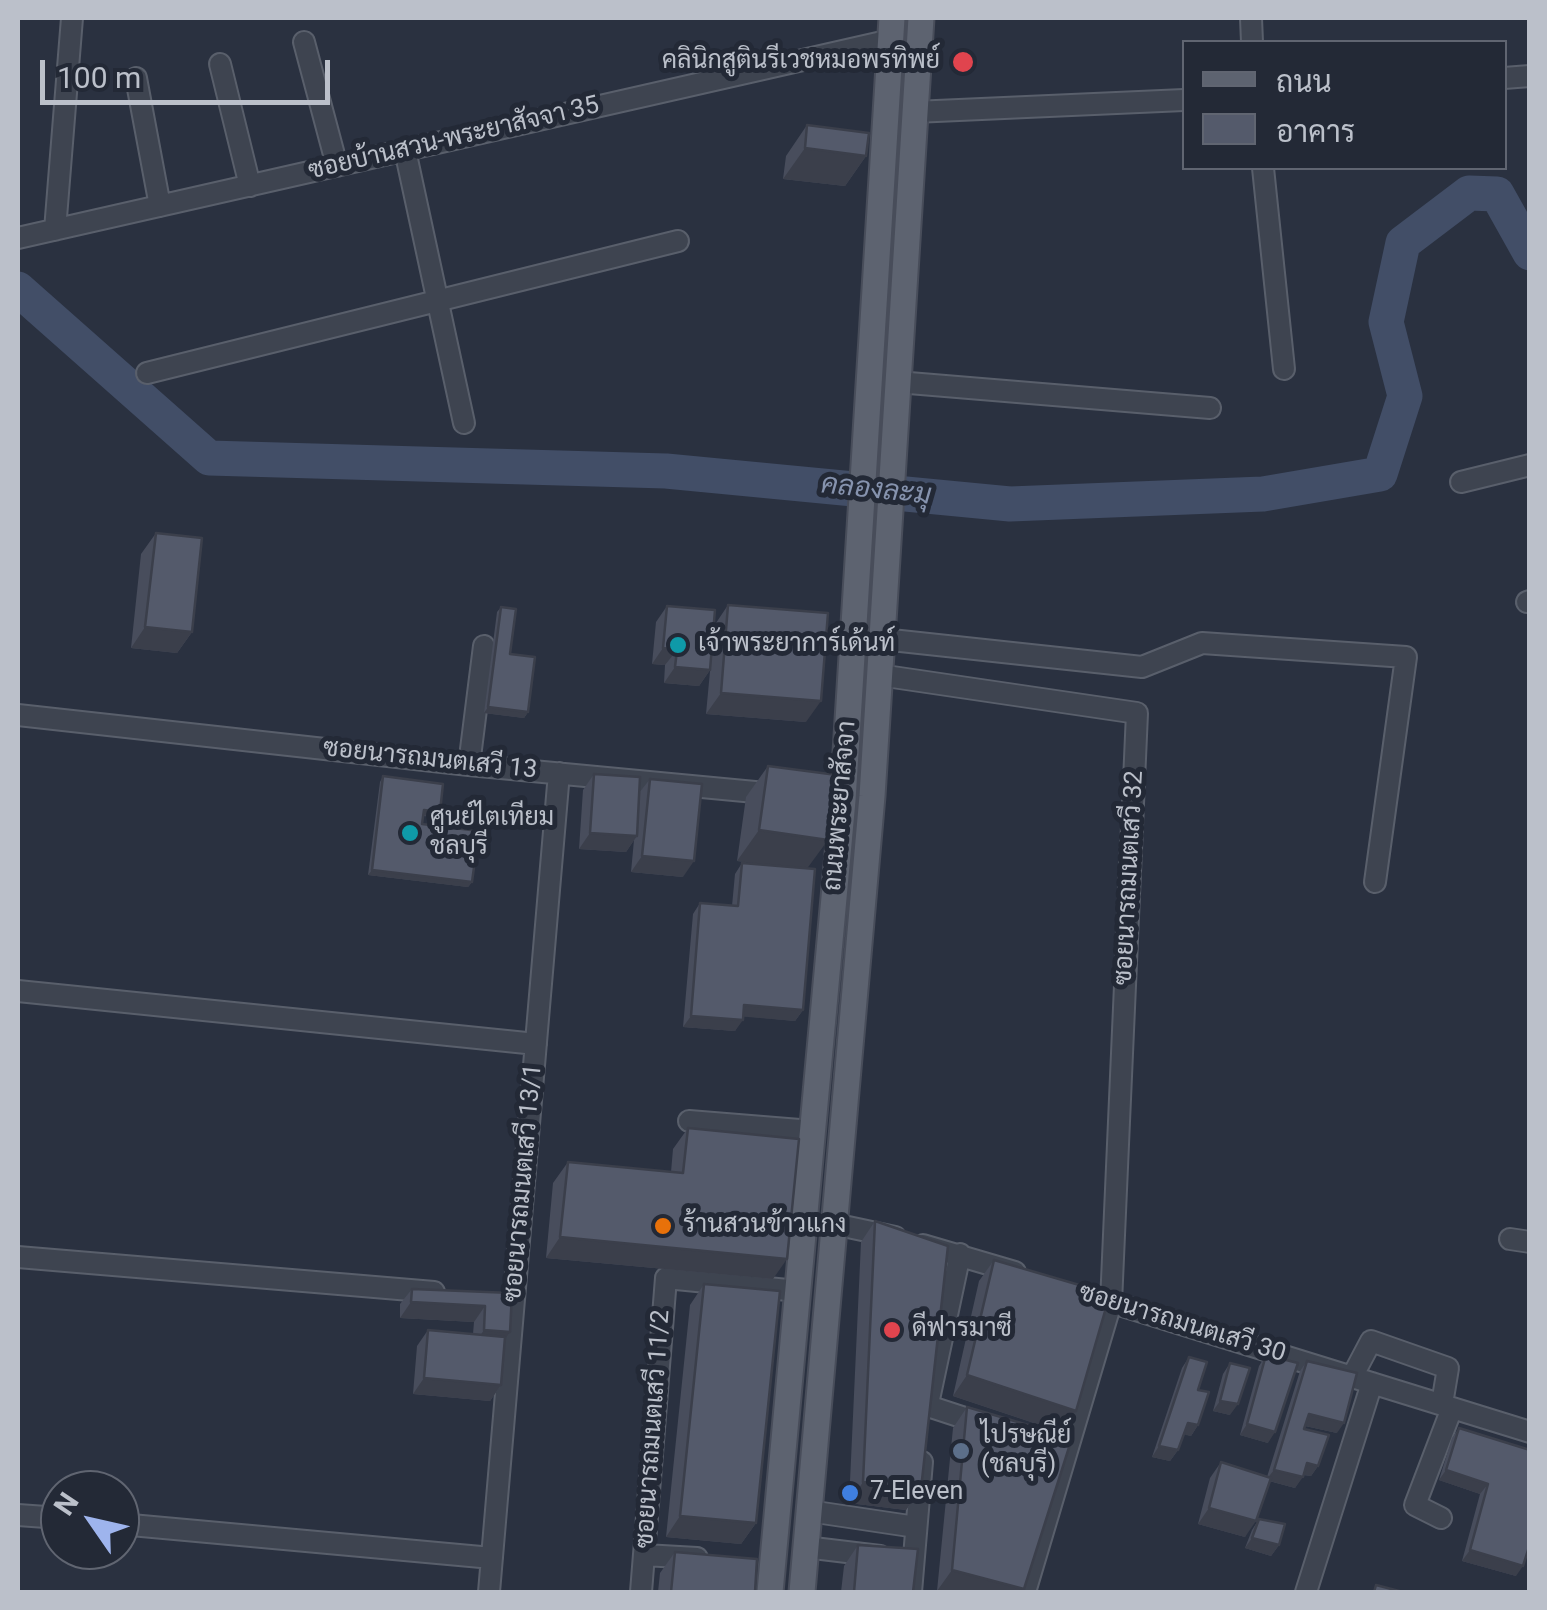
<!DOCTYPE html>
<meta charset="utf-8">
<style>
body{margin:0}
#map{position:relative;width:1547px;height:1610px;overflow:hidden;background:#2a3140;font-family:Roboto,Sarabun,sans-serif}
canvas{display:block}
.frame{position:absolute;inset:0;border:20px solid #bbc0ca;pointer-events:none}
.legend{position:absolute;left:1182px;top:40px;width:325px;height:130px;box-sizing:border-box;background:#232936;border:2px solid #606571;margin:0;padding:12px 18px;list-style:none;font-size:30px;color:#bbc0ca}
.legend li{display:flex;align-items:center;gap:20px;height:50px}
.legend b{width:50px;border:2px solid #606571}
.north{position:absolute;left:40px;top:1470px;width:100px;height:100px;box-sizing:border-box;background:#232936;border:2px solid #606571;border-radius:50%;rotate:304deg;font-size:28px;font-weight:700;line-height:40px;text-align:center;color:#bbc0ca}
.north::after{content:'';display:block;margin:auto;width:35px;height:45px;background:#9eb4ed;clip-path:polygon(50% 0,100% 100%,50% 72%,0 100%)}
.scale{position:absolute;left:40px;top:60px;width:290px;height:45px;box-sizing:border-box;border:5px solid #bbc0ca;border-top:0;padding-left:12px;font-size:30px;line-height:35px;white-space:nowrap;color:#bbc0ca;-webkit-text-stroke:8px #232936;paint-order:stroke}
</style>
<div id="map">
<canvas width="1547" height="1610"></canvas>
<div class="frame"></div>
<ul class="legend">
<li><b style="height:12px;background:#5d6370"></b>ถนน</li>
<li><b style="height:28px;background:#545a6b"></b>อาคาร</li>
</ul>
<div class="north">N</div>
<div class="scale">100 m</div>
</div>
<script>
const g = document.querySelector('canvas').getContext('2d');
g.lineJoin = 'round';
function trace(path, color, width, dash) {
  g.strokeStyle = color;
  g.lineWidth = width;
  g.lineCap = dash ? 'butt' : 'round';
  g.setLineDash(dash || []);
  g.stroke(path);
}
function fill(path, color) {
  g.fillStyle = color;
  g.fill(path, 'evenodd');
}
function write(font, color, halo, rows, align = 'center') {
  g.font = font + ' Roboto,Sarabun,sans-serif';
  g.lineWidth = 10;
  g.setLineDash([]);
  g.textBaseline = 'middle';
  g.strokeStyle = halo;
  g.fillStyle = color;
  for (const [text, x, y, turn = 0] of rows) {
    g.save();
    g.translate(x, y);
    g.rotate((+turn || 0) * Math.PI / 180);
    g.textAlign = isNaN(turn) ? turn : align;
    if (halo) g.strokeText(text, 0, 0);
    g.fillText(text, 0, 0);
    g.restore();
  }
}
trace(new Path2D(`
 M18,289L209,458L666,471L1010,504L1263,494L1380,474L1405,396L1386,322L1403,243L1469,193L1497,194L1530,253`), '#424e67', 35);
const minor = new Path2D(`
 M1251,18L1252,42
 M304,42L337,166
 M220,64L250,186
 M136,78L160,206
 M1504,78L1530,76
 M914,112L1184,100
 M405,150L464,423
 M1263,168L1284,369
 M55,230L72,18
 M18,238L891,40
 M147,373L678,241
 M897,382L1210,408
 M1461,482L1530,465
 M1527,602L1530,601
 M882,639L1142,667L1202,643L1406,657L1375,882
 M879,675L1137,713L1111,1303L1025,1592
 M18,715L469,765L776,794
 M469,765L484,646
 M18,991L536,1044
 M689,1121L812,1131
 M834,1224L895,1237
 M1510,1239L1530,1242
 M923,1245L1015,1272
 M18,1257L434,1292
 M1100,1299L1530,1432
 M1352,1377L1371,1341L1448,1368L1442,1404
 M928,1404L960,1254
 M928,1406L983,1424
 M809,1511L916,1527
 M18,1515L60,1518
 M1441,1518L1415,1505L1452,1408
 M120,1524L492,1558
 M805,1547L880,1556
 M644,1555L697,1558
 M489,1592L559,773
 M641,1592L666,1278L798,1291
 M911,1592L922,1462
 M1306,1592L1372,1383`);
const major = new Path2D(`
 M770,1592L843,800L892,18
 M802,1592L872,796L921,18`);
trace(minor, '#595f6b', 24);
trace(major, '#484d5a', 29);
trace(minor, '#3e4450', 20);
trace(major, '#5d6370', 25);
fill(new Path2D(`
 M807,125L866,156L845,186L783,179L786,156Z
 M156,533L192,632L177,653L131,648L141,554Z
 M728,605L806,722L706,714L712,650L710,670L699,686L664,683L665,665L652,664L656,622L667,606L714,626Z
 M501,607L510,654L528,712L524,718L484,713L497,612Z
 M768,766L807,868L803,1010L795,1021L743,1016L735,1031L683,1027L693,914L700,903L732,906L735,874L742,863L769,865L737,861L746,797Z
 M594,774L639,793L650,779L683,877L631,872L634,840L626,852L579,849L583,790Z
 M383,776L436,817L423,816L422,824L472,882L468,887L368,875L380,782Z
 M688,1128L773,1279L546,1258L553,1183L568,1162L671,1172L673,1149Z
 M875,1221L921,1489L906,1510L849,1503L861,1242Z
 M994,1260L1076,1411L1061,1432L953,1396L979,1281Z
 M704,1284L756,1523L741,1544L666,1537L690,1305Z
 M412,1289L512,1293L505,1339L501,1385L490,1401L413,1394L417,1346L428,1330L473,1334L474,1322L400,1318V1304Z
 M1266,1355L1268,1443L1240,1435L1259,1366Z
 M1189,1357L1198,1390V1425L1191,1436L1184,1434L1178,1450L1170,1461L1152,1457L1182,1368Z
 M1307,1361L1337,1433L1305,1426L1304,1429L1318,1466L1311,1476L1303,1475L1295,1488L1269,1481L1245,1537L1198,1524L1210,1478L1221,1462L1267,1477L1300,1371Z
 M1230,1363V1415L1213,1411L1223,1374Z
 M967,1407L1021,1592L937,1591L953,1428Z
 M1459,1428L1530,1450L1516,1576L1462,1561L1480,1494L1439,1480L1452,1438Z
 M1259,1519L1279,1545L1271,1556L1245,1548L1252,1530Z
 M858,1545L913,1592H841L844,1566Z
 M675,1552L755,1592H658L660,1573Z`), '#484d5c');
fill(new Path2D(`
 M805,148L866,156L845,186L783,179Z
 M145,627L192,632L177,653L131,648Z
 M663,648L677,650L665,665L652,664Z
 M675,667L710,670L699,686L664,683Z
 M721,693L821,701L806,722L706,714Z
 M488,707L528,712L524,718L484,713Z
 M424,810L440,812L436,817L420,815Z
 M759,830L828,840L806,870L737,861Z
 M590,833L637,836L626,852L579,849Z
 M642,856L694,861L683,877L631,872Z
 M372,870L472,882L468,887L368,875Z
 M744,1005L803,1010L795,1021L736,1016Z
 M691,1016L743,1020L735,1031L683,1027Z
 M560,1237L787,1259L773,1279L546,1258Z
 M411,1302L485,1306L474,1322L400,1318Z
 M484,1330L510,1332L499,1347L473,1346Z
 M967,1375L1076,1411L1061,1432L953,1396Z
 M424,1378L501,1385L490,1401L413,1394Z
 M1220,1401L1238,1404L1230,1415L1213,1411Z
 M1309,1414L1344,1423L1337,1433L1301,1425Z
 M1188,1423L1198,1425L1191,1436L1180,1434Z
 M1247,1424L1275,1432L1268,1443L1240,1435Z
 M1159,1446L1178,1450L1170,1461L1152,1457Z
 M1307,1463L1318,1466L1311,1476L1299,1474Z
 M1274,1470L1303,1477L1295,1488L1266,1480Z
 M1446,1470L1488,1484L1480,1494L1439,1480Z
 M863,1482L921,1489L906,1510L849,1503Z
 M1209,1508L1256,1521L1245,1537L1198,1524Z
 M680,1516L756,1523L741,1544L666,1537Z
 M1252,1538L1279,1545L1271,1556L1245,1548Z
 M1470,1550L1523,1566L1516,1576L1462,1561Z
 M952,1570L1024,1589L1021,1592H944L937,1591Z`), '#3b3f4b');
const building = new Path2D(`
 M807,125L869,133L866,156L805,148Z
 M156,533L202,538L192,632L145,627Z
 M728,605L828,613L821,701L721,693Z
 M667,606L715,610L710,670L675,667L677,650L663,648Z
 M501,607L516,609L510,654L535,657L528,712L488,707Z
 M768,766L837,775L828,840L759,830Z
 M594,774L640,777L637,836L590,833Z
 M383,776L443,784L440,812L424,810L422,824L479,831L472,882L372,870Z
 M650,779L702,784L694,861L642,856Z
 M742,863L815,869L803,1010L744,1005L743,1020L691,1016L700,903L738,906Z
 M688,1128L799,1139L787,1259L560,1237L568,1162L683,1173Z
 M875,1221L948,1246L921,1489L863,1482Z
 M994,1260L1110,1294L1076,1411L967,1375Z
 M704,1284L780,1291L756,1523L680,1516Z
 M412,1289L512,1293L510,1332L484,1330L485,1306L411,1302Z
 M428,1330L505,1337L501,1385L424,1378Z
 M1266,1355L1298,1363L1275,1432L1247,1424Z
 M1189,1357L1207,1362L1198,1390L1209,1392L1198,1425L1188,1423L1178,1450L1159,1446Z
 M1307,1361L1357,1373L1344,1423L1309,1414L1304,1429L1329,1435L1318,1466L1307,1463L1303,1477L1274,1470Z
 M1230,1363L1250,1368L1238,1404L1220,1401Z
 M967,1407L1072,1438L1024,1589L952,1570Z
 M1459,1428L1530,1450V1544L1523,1566L1470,1550L1488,1484L1446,1470Z
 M1221,1462L1271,1478L1256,1521L1209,1508Z
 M1259,1519L1285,1524L1279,1545L1252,1538Z
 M858,1545L918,1549L913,1592H854Z
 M675,1552L757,1559L755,1592H671Z
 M1376,1585L1403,1592H1374Z`);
fill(building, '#545a6b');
trace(building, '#3b3f4b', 2.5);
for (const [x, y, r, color] of [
 [963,62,12,"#e0444e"],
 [678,645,10,"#0f9aa8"],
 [410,833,10,"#0f9aa8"],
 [663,1226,10,"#e8710a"],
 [892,1330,10,"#e0444e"],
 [961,1451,10,"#5c6f8a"],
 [850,1493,10,"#3f7fe0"]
]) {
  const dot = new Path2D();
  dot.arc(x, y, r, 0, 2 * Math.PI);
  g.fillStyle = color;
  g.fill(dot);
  trace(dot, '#232936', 4);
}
write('25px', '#bbc0ca', '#232936', [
 ["คลินิกสูตินรีเวชหมอพรทิพย์",940,62,"right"],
 ["เจ้าพระยาการ์เด้นท์",698,645],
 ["ศูนย์ไตเทียม",430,819],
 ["ชลบุรี",430,848],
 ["ร้านสวนข้าวแกง",683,1226],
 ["ดีฟารมาซี",912,1330],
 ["ไปรษณีย์",981,1437],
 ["(ชลบุรี)",981,1466],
 ["7-Eleven",870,1493]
], 'left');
write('25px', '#bbc0ca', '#232936', [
 ["ซอยบ้านสวน-พระยาสัจจา 35",454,139,-13],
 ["ซอยนารถมนตเสวี 13",430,760,6],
 ["ถนนพระยาสัจจา",841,806,-85],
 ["ซอยนารถมนตเสวี 32",1130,878,-87],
 ["ซอยนารถมนตเสวี 13/1",524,1183,-85],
 ["ซอยนารถมนตเสวี 30",1182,1324,17],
 ["ซอยนารถมนตเสวี 11/2",654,1429,-86]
]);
write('italic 28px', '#8693ae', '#232936', [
 ["คลองละมุ",876,491,6]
]);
</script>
